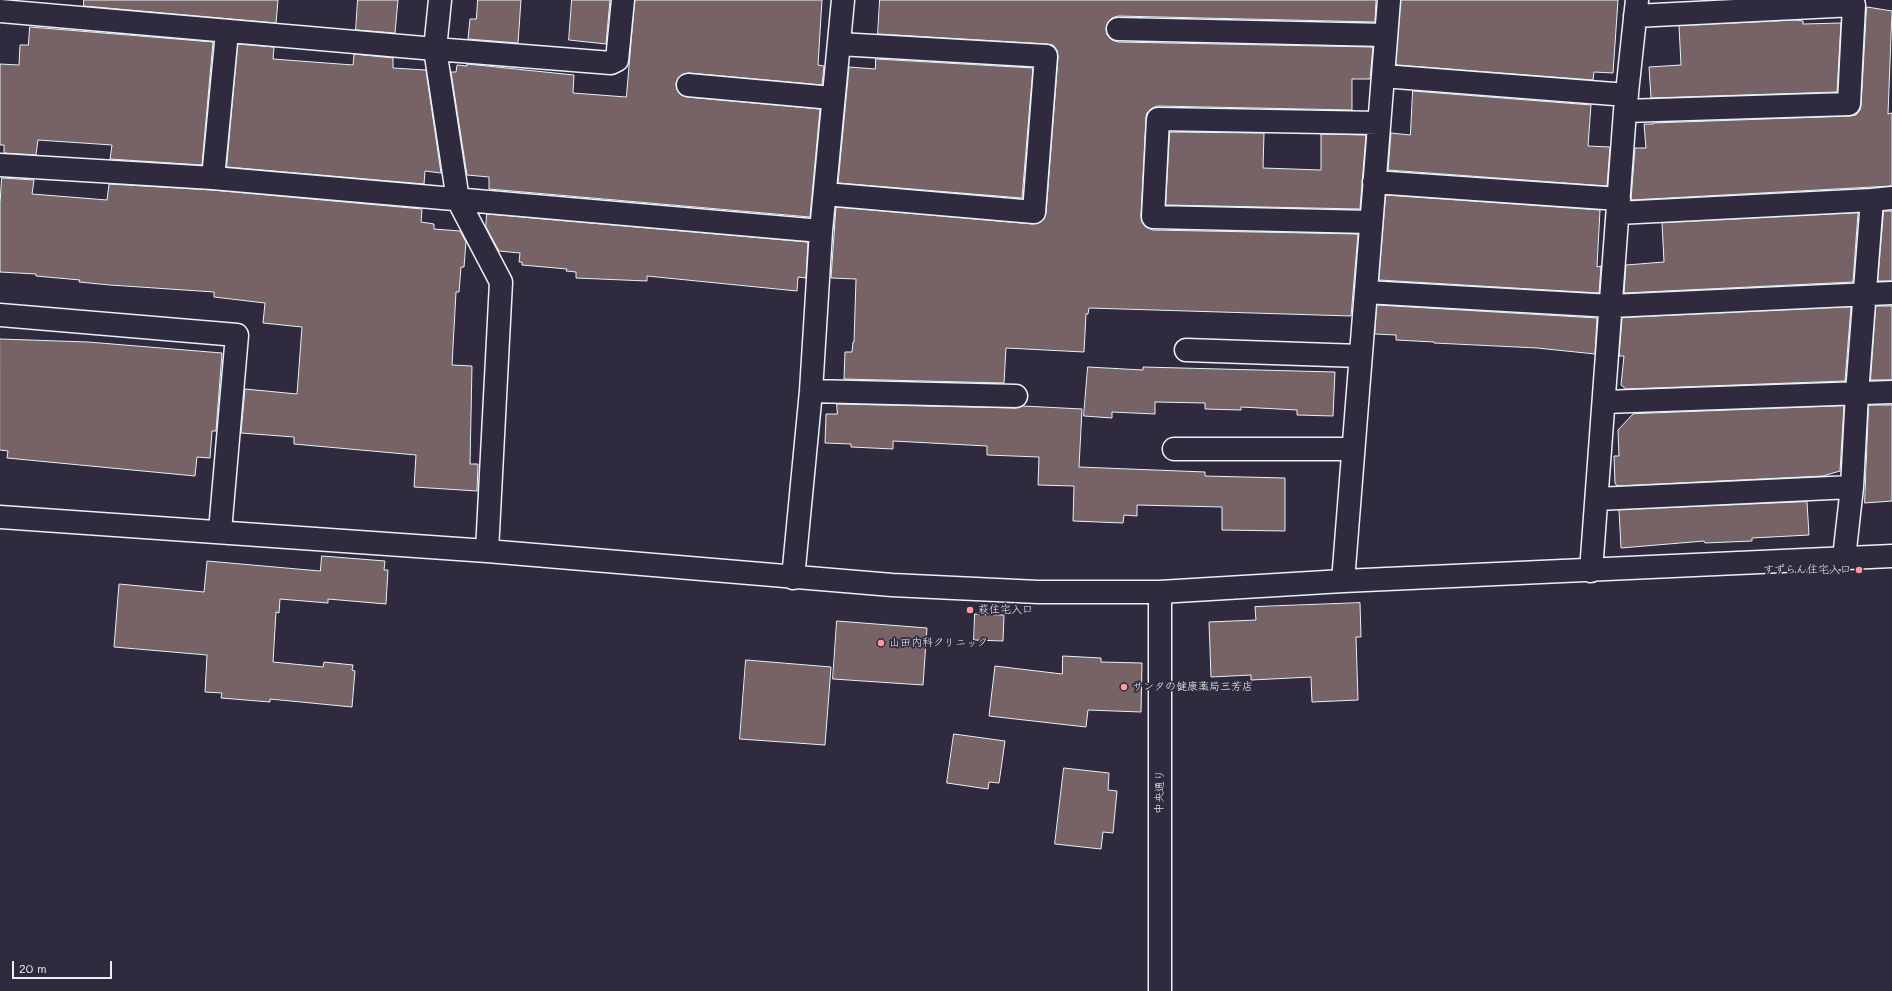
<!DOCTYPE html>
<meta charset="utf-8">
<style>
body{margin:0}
#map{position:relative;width:1892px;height:991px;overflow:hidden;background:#2f2a3d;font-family:Mali,sans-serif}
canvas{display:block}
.scale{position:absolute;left:12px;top:961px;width:100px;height:18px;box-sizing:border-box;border:2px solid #e8f1f8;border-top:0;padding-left:5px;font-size:12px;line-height:14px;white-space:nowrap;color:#e8f1f8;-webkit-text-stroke:3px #2f2a3d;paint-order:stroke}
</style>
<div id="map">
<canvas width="1892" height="991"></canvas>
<div class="scale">20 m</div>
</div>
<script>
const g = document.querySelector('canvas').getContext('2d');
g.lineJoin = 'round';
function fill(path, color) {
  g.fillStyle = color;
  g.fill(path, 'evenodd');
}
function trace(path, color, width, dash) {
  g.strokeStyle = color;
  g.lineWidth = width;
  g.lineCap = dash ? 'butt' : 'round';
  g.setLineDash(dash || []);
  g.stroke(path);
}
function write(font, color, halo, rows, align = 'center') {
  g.font = font + ' Mali,"Klee One",sans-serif';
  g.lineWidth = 3.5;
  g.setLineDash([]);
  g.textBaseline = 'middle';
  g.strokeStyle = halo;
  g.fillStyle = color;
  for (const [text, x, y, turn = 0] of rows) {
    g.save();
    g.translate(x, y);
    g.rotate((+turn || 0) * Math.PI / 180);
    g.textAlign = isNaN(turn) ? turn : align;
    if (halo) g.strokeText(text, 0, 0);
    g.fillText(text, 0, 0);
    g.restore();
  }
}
const building = new Path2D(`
 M84,0H278L276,23L84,6Z
 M358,0H398L395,33L356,30Z
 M478,0H521L518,43L468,39L470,19H476Z
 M572,0H610L606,44L569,40Z
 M635,0H822L818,65L824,66L822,85L689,73L683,74L678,78L676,84L677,90L681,95L687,97L820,109L810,217L489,189V177L467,175L451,72H456L457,65L467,66V64L574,75L573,93L626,97Z
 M880,0H1376L1375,22L1118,16L1112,18L1108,22L1106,28L1107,35L1112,40L1118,42L1373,47L1370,79H1352V110L1158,106L1152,108L1147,113L1146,118L1141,216L1142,222L1146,227L1153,230L1358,234L1351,316L1089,308L1088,314H1086L1084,352L1006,348L1004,383L844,379L845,352H852L853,342H854L856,279L831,278L836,207L1033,224L1039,223L1044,219L1046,213L1058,57L1057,50L1053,45L1047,44L878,34Z
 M1401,0H1618L1613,73L1594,72L1593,80L1396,65Z
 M1867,7L1892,11L1888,114L1892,113V186L1631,200L1635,148H1646L1644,124H1653V123L1849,116L1856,115L1860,110L1861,105Z
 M1795,20L1803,21V24L1841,23L1837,92L1651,98L1649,67L1681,65L1679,26Z
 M30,27L213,42L202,165L110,159L112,145L38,140L36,155L4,153V145H0V64L19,65L20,45H28Z
 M238,44L274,47L273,59L353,65L354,54L393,58V68L426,70L441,173L425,171L424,184L227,167Z
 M876,59L1033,68L1022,198L838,183L849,67L875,69Z
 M1413,91L1591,105L1588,146L1610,147L1607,186L1388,170L1391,133L1410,135Z
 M1170,132L1264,133L1263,168L1321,170V134L1366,135L1360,209L1166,205Z
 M2,178L34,180L32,194L107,200L109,184L212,190L422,209L421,222L434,224V229L460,231L466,242L464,267H461L459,292H456L452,365L472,366L470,464H478L477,491L414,487L416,455L294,444V437L241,433L245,389L297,394L302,327L263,323L265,303L214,297V292L110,285L79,282L80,280L36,276V274L0,272V204Z
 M1386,195L1600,210L1597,267L1601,266L1599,293L1379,280Z
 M1884,211H1892V281H1878Z
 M1858,213L1853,282L1624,293L1626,265L1664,262L1662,223Z
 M487,214L808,242L806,278L798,277L797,291L647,276V281L576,278V272L566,271L567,269L522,265V262H519L520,253L499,251L486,227Z
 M1377,305L1597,318L1595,354L1537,348L1434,343V342L1396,340V335L1375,334Z
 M1876,306H1892V380H1871Z
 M1851,307L1845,381L1626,389L1621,385L1624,356H1619L1622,318Z
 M0,339L88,342L222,353L216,431H212L210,458L197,457L195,476L7,458L8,451L0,450Z
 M1088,367L1143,370V367L1335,372L1333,416L1297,415V410L1241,407V410L1205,409V403L1155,402V414L1112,412V418L1084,416Z
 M837,404L1016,408L1023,406L1082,409L1079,467L1205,472V476L1285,478V531L1222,530V507L1137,505V516L1124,515L1123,523L1073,521L1074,486L1038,485L1039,457L987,455V446L893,441V449L851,447V444L825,443L826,414H837Z
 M1869,405H1892V501L1865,503Z
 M1844,406L1840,471L1823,476L1617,486L1615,483L1614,456H1619L1618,430L1633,414Z
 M1807,502L1809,535L1752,538V541L1705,543L1704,541L1621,548L1619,510Z
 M322,556L385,561L384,570H388L386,604L328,599V603L280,599L279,613L276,612L273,662L323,667L324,662L353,665L352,670L355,671L352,707L270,699V702L221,698L222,693L205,692L207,655L114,647L119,584L204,592L207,561L320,571Z
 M1360,603L1361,637H1356L1358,700L1312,702L1311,677L1251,680V675L1211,677L1209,622L1256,620L1255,607Z
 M975,614L1004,615L1003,641L974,640Z
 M837,621L927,628L923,685L833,679Z
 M1063,656L1101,658V662L1142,663L1141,712L1088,710L1086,727L989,716L995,666L1062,674Z
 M746,660L831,667L825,745L740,739Z
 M954,734L1005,741L999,783L989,782L988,789L947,783Z
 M1064,768L1109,773L1108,790L1117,791L1113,833L1103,832L1101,849L1055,844Z`);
fill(building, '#776265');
trace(building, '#e8f1f8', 1);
const minor = new Path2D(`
 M440,0L435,49L458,200L501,282L487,551
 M0,11L435,49L611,63L617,60L623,0
 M1118,29L1386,35
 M1383,76L1627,95
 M688,85L832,98
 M1625,111L1849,104L1854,5L1635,16
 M0,165L213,178L821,231
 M213,178L227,32
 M1374,182L1619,199
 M825,194L1034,212L1046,56L839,44
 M1872,200L1892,198
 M1618,213L1872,200L1857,393L1852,487L1844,558
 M1371,222L1153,217L1158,119L1379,123
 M1366,292L1611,306L1892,293
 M0,315L237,335L220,531
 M1186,350L1360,356
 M811,391L1016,396
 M1604,402L1892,392
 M1174,449H1353
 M1597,499L1852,487
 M0,517L487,551L892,585L1038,592H1160L1343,581L1892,556
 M1591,571L1625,111L1637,0
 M793,578L811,391L821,231L843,0
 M1343,581L1389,0
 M1160,592V991`);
trace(minor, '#e8f1f8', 25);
trace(minor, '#2f2a3d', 22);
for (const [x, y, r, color] of [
 [1859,570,4,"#ff9aa2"],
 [970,610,4,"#ff9aa2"],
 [881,643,4,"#ff9aa2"],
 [1124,687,4,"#ff9aa2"]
]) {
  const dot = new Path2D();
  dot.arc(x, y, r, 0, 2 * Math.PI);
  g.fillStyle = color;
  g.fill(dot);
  trace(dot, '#2f2a3d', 1.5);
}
write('11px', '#e8f1f8', '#2f2a3d', [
 ["すずらん住宅入口",1851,570,"right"],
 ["萩住宅入口",978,610],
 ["山田内科クリニック",889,643],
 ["サンタの健康薬局三芳店",1132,687]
], 'left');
write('11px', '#e8f1f8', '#2f2a3d', [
 ["中央通り",1160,792,-90]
]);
</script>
